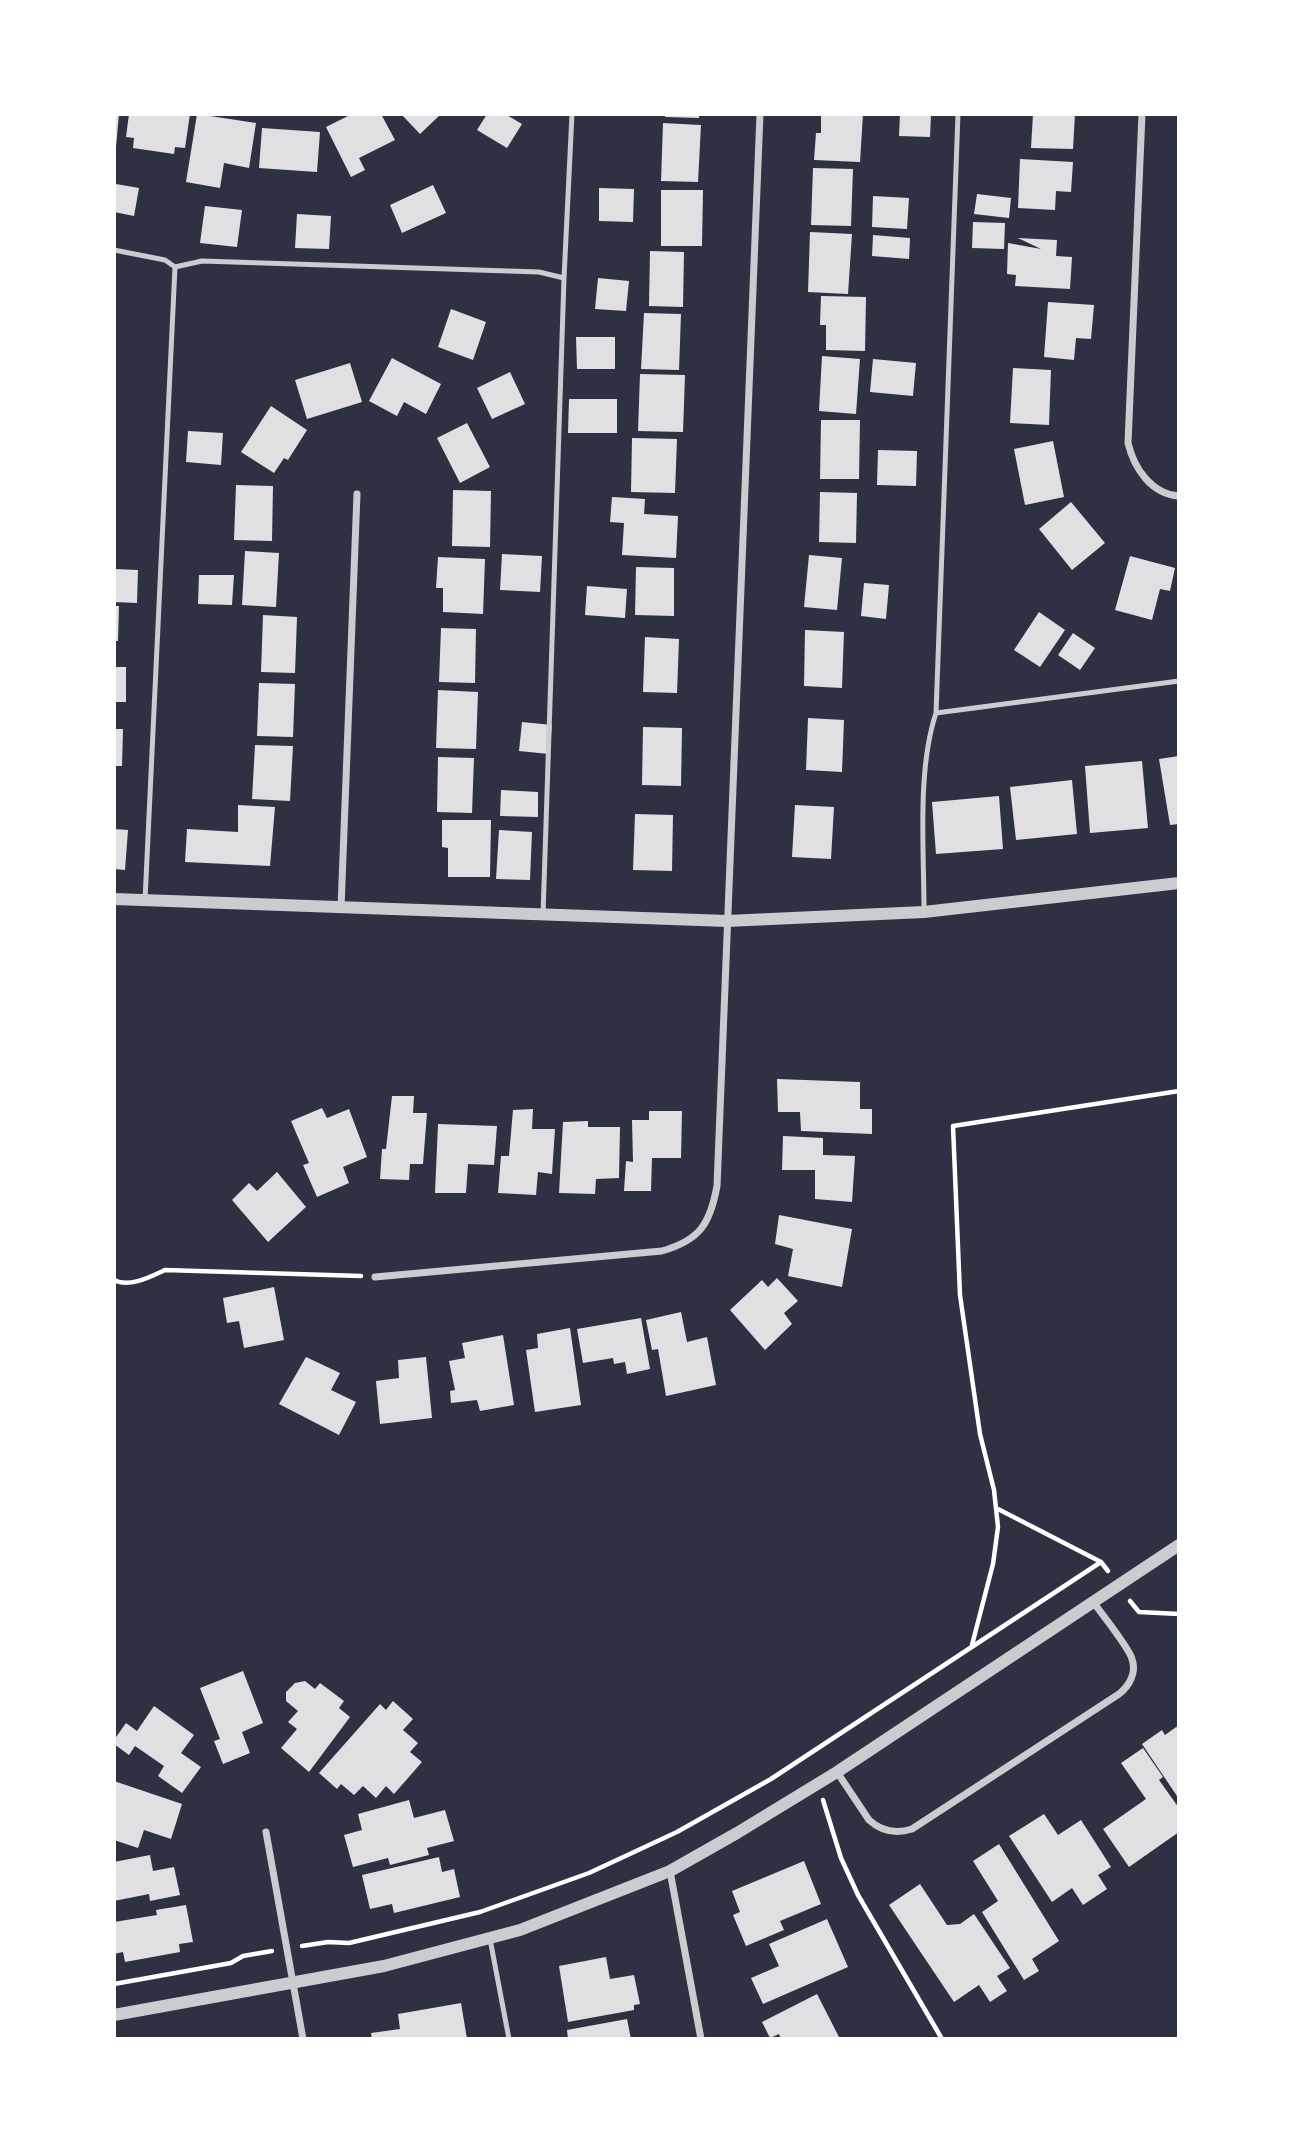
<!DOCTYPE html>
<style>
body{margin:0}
#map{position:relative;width:1293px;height:2153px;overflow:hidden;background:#2d3142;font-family:Overpass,sans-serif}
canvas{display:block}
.frame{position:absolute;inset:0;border:116px solid #fff;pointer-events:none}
</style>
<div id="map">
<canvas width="1293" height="2153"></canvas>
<div class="frame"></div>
</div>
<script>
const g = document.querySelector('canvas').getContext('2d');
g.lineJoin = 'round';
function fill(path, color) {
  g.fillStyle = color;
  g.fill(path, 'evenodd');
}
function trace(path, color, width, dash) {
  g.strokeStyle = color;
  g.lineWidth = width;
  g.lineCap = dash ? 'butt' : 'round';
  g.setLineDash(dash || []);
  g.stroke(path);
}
fill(new Path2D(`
 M114,114H119L116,147H114Z
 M129,114H190L185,148L175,147L174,154L133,148L134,138L126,137Z
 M197,114L256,123L249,168L224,163L220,188L186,182Z
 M352,114H381L395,140L359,158L365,170L351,177L326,127Z
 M401,114H441L420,134Z
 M487,114H505L522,124L507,148L477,130Z
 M665,114H699V118L665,117Z
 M821,114H863L860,162L814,160L816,133H821Z
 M900,114H931L930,137L899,136Z
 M1033,114H1075L1073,149L1031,148Z
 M663,123L701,125L698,182L661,181Z
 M262,128L320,132L317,172L259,168Z
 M1020,159L1073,162L1071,192L1056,191L1055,210L1018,208Z
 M813,168L853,169L851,226L811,225Z
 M116,184L139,188L134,216L114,212Z
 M433,185L446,213L402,233L390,205Z
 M599,188L634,189L633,222L599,221Z
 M661,190H703L702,246H661Z
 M977,194L1011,198L1009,218L974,214Z
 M873,196L909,198L907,229L872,227Z
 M205,206L242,210L237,247L200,243Z
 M297,214L331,216L329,249L295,248Z
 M973,222L1005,223L1004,249L972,248Z
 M810,232L852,234L848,294L808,292Z
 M873,235L910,238L909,259L872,256Z
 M1018,238L1057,240L1056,256L1072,257L1070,289L1015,286L1016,275L1007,274L1008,243L1041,249Z
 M650,251L684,252L683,307L649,306Z
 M598,278L629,281L626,311L595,309Z
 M821,296L866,297L865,351L826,350V325H820Z
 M1048,302L1094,305L1091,339L1076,338L1074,360L1044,357Z
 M451,309L486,322L473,360L438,347Z
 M644,313L681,314L679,370L641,369Z
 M576,337H615V369H577Z
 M822,356L860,359L856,414L819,411Z
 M392,358L441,384L426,414L404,402L397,416L369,401Z
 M873,359L916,363L913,396L870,392Z
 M350,363L362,402L307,419L295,380Z
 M1013,368L1051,370L1049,425L1010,423Z
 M510,372L525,404L492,419L477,388Z
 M640,374L685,375L683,432L638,431Z
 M569,399H617V433H568Z
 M271,406L307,430L288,460L284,458L274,473L241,452Z
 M821,420H860L859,479H820Z
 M467,423L490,467L460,483L437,438Z
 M188,431L223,433L221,465L186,462Z
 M632,438L677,439L675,493L631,492Z
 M1053,441L1064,497L1025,505L1014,449Z
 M878,450L917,451L916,486L877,485Z
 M236,485L273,486L272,541L234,540Z
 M453,490L491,491L490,547L452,546Z
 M820,492L857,493L856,543L819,542Z
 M612,497L645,499L644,514L678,516L676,558L622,555L624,523L610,522Z
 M1071,502L1105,543L1072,570L1039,529Z
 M245,551L279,553L276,607L242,605Z
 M502,554L542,556L540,592L500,590Z
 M809,555L842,558L837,610L804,607Z
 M1130,556L1175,568L1170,591L1160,589L1152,620L1115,610Z
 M438,557L485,559L483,614L443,612V588H436Z
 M636,567L674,568V616L635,615Z
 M114,569L138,570L137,603L114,602Z
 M199,575H234L232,605L198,604Z
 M864,583L889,585L886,619L861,616Z
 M587,586L627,589L625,618L585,615Z
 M114,606H119L118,641H114Z
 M1039,612L1065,630L1040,667L1014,650Z
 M263,615L297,617L295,673L261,672Z
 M441,628L476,629L475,683L439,682Z
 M805,630L844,632L842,688L804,686Z
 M1073,633L1095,648L1080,670L1058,655Z
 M645,637L679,639L677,693L643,692Z
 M114,667H126V702H114Z
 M259,683L295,684L293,737L257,736Z
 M438,690L478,692L476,749L436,748Z
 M808,718L844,720L842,772L806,770Z
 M522,722L552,725L549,754L519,751Z
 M643,727L682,728L681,786L642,785Z
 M114,729H123L122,766H114Z
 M255,745L293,746L290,801L252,799Z
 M1179,756V824L1170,825L1159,759Z
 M438,757L474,758L472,813L437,812Z
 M1142,761L1148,828L1090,833L1085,766Z
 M1072,780L1077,834L1016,840L1010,787Z
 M501,790L538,792V817L500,816Z
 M999,796L1003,849L936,854L932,802Z
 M238,805L275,807L270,866L185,862L187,829L238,832Z
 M795,805L834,807L831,859L792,857Z
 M635,814L673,815L672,871L633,870Z
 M442,820H491L490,877H448V848L442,847Z
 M114,829L128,830L125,870L114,869Z
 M499,830L532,832L530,880L496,879Z
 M777,1079L860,1082V1109H872V1134L801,1131L800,1112H778Z
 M392,1096H414L413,1113H427L423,1164H410L409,1180L380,1179L382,1149H386Z
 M322,1108L327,1118L349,1109L367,1157L343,1167L349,1183L317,1197L303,1165L309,1163L291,1121Z
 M533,1109L532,1129H555L552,1174L538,1172L536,1195L498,1193L501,1156H509L513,1110Z
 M649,1111H682L681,1158H652L651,1191H624L626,1161L633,1162L632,1120H649Z
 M588,1121V1127H620L619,1178L596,1179L595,1194L559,1193L563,1122Z
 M438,1124L497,1126L494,1165L468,1164L466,1193H435Z
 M783,1136L823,1138V1155L855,1156L852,1202L815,1199V1170H782Z
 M277,1172L306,1207L268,1242L232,1200L249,1183L257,1191Z
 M779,1215L852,1229L842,1287L788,1276L793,1249L775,1244Z
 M777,1278L798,1301L784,1313L792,1324L765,1350L730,1310L762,1280L768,1287Z
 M274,1287L284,1340L244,1348L239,1321L227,1323L223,1298Z
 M681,1312L687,1342L707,1337L716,1385L666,1396L658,1349L652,1350L646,1320Z
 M641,1318L650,1369L627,1374L625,1362L614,1364L613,1358L583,1363L577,1329Z
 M570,1328L581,1405L535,1412L526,1350L538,1348L537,1334Z
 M503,1335L514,1405L480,1411L477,1400L451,1403L450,1391L455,1390L449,1361L465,1358L462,1343Z
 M306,1357L340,1373L331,1390L356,1402L339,1435L279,1404Z
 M426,1357L432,1418L380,1424L376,1381L399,1378L398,1360Z
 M243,1671L263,1723L242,1732L250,1753L223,1764L214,1741L220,1739L200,1688Z
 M305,1681L315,1689L320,1683L344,1701L339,1708L350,1717L309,1772L281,1748L297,1729L288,1722L298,1711L286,1701V1692L295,1683Z
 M393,1701L413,1719L403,1730L418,1743L410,1752L422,1762L394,1794L386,1786L376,1798L363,1786L354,1795L341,1784L337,1789L319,1773L380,1704L386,1710Z
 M154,1706L194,1735L181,1753L201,1767L182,1793L158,1776L164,1766L135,1746L129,1755L114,1744V1740L126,1723L137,1731Z
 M1179,1725V1799L1142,1744L1162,1730L1165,1735Z
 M1143,1748L1163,1777L1159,1780L1179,1808V1832L1129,1867L1103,1829L1146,1799L1121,1763Z
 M114,1781L182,1804L171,1839L144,1830L138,1848L114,1840Z
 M409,1800L414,1818L445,1810L454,1841L427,1848L429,1855L390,1865L388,1858L353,1867L344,1835L362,1830L358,1814Z
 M1044,1814L1058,1835L1081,1820L1111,1867L1098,1875L1107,1889L1083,1905L1072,1888L1052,1902L1009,1836Z
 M999,1844L1059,1941L1032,1959L1039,1971L1024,1980L982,1912L998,1901L973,1861Z
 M150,1855L153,1871L174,1867L180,1895L150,1901L149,1894L114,1901V1862Z
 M439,1857L442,1872L454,1869L460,1897L394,1913L392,1904L370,1909L362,1875Z
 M804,1861L821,1904L780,1921L784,1930L746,1946L733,1915L740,1912L732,1891Z
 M920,1884L947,1925L960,1924L974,1914L1010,1968L997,1976L1007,1991L990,2002L979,1985L954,2002L889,1905Z
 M186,1905L193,1942L179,1944L180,1952L125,1962L123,1952L114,1954V1922L157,1915L156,1910Z
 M827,1919L848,1967L763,2004L751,1978L779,1966L769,1944Z
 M606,1957L610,1979L634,1975L640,2004L634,2005V2010L568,2022L559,1966Z
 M817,1994L840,2039H781L779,2034L770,2038L762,2022Z
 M461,2003L467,2039H372L371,2033L400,2029L398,2014Z
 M627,2019L631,2039H568L567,2030Z`), '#e0e0e3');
trace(new Path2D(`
 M114,1280C129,1288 150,1277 165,1270L361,1276
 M998,1509L1101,1562L1108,1571
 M1130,1601L1139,1612L1179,1614
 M972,1645L993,1564L998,1527L994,1490L980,1434L960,1295L953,1126L1179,1091
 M823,1800L841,1858L858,1895L942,2039
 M302,1946L328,1942L349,1943L480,1912L589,1873L677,1832L771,1779L1101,1562
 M114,1984L231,1963L243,1956L272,1951`), '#fff', 4.5);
trace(new Path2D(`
 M114,250L165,260L175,267L202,261L539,272L564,278
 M936,713L1179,681
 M145,900L175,267
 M924,910C924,849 917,770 936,713L958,114
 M543,915L564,278L572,114
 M490,1939L509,2039`), '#caccd0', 5);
trace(new Path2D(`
 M1142,114L1128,443C1134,468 1151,494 1179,496
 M341,908L357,494
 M375,1277L662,1251C700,1240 710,1224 717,1186L760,114
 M837,1772L869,1820C881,1831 896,1834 912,1829L1119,1694C1129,1686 1137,1673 1132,1659C1129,1648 1102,1614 1093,1602
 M266,1832L303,2039
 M670,1871L701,2039`), '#caccd0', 7);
trace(new Path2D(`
 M114,899L727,921L924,912L1179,883
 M114,2015L384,1966L520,1930L670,1871L737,1833L837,1772L1179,1545`), '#caccd0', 12);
</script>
